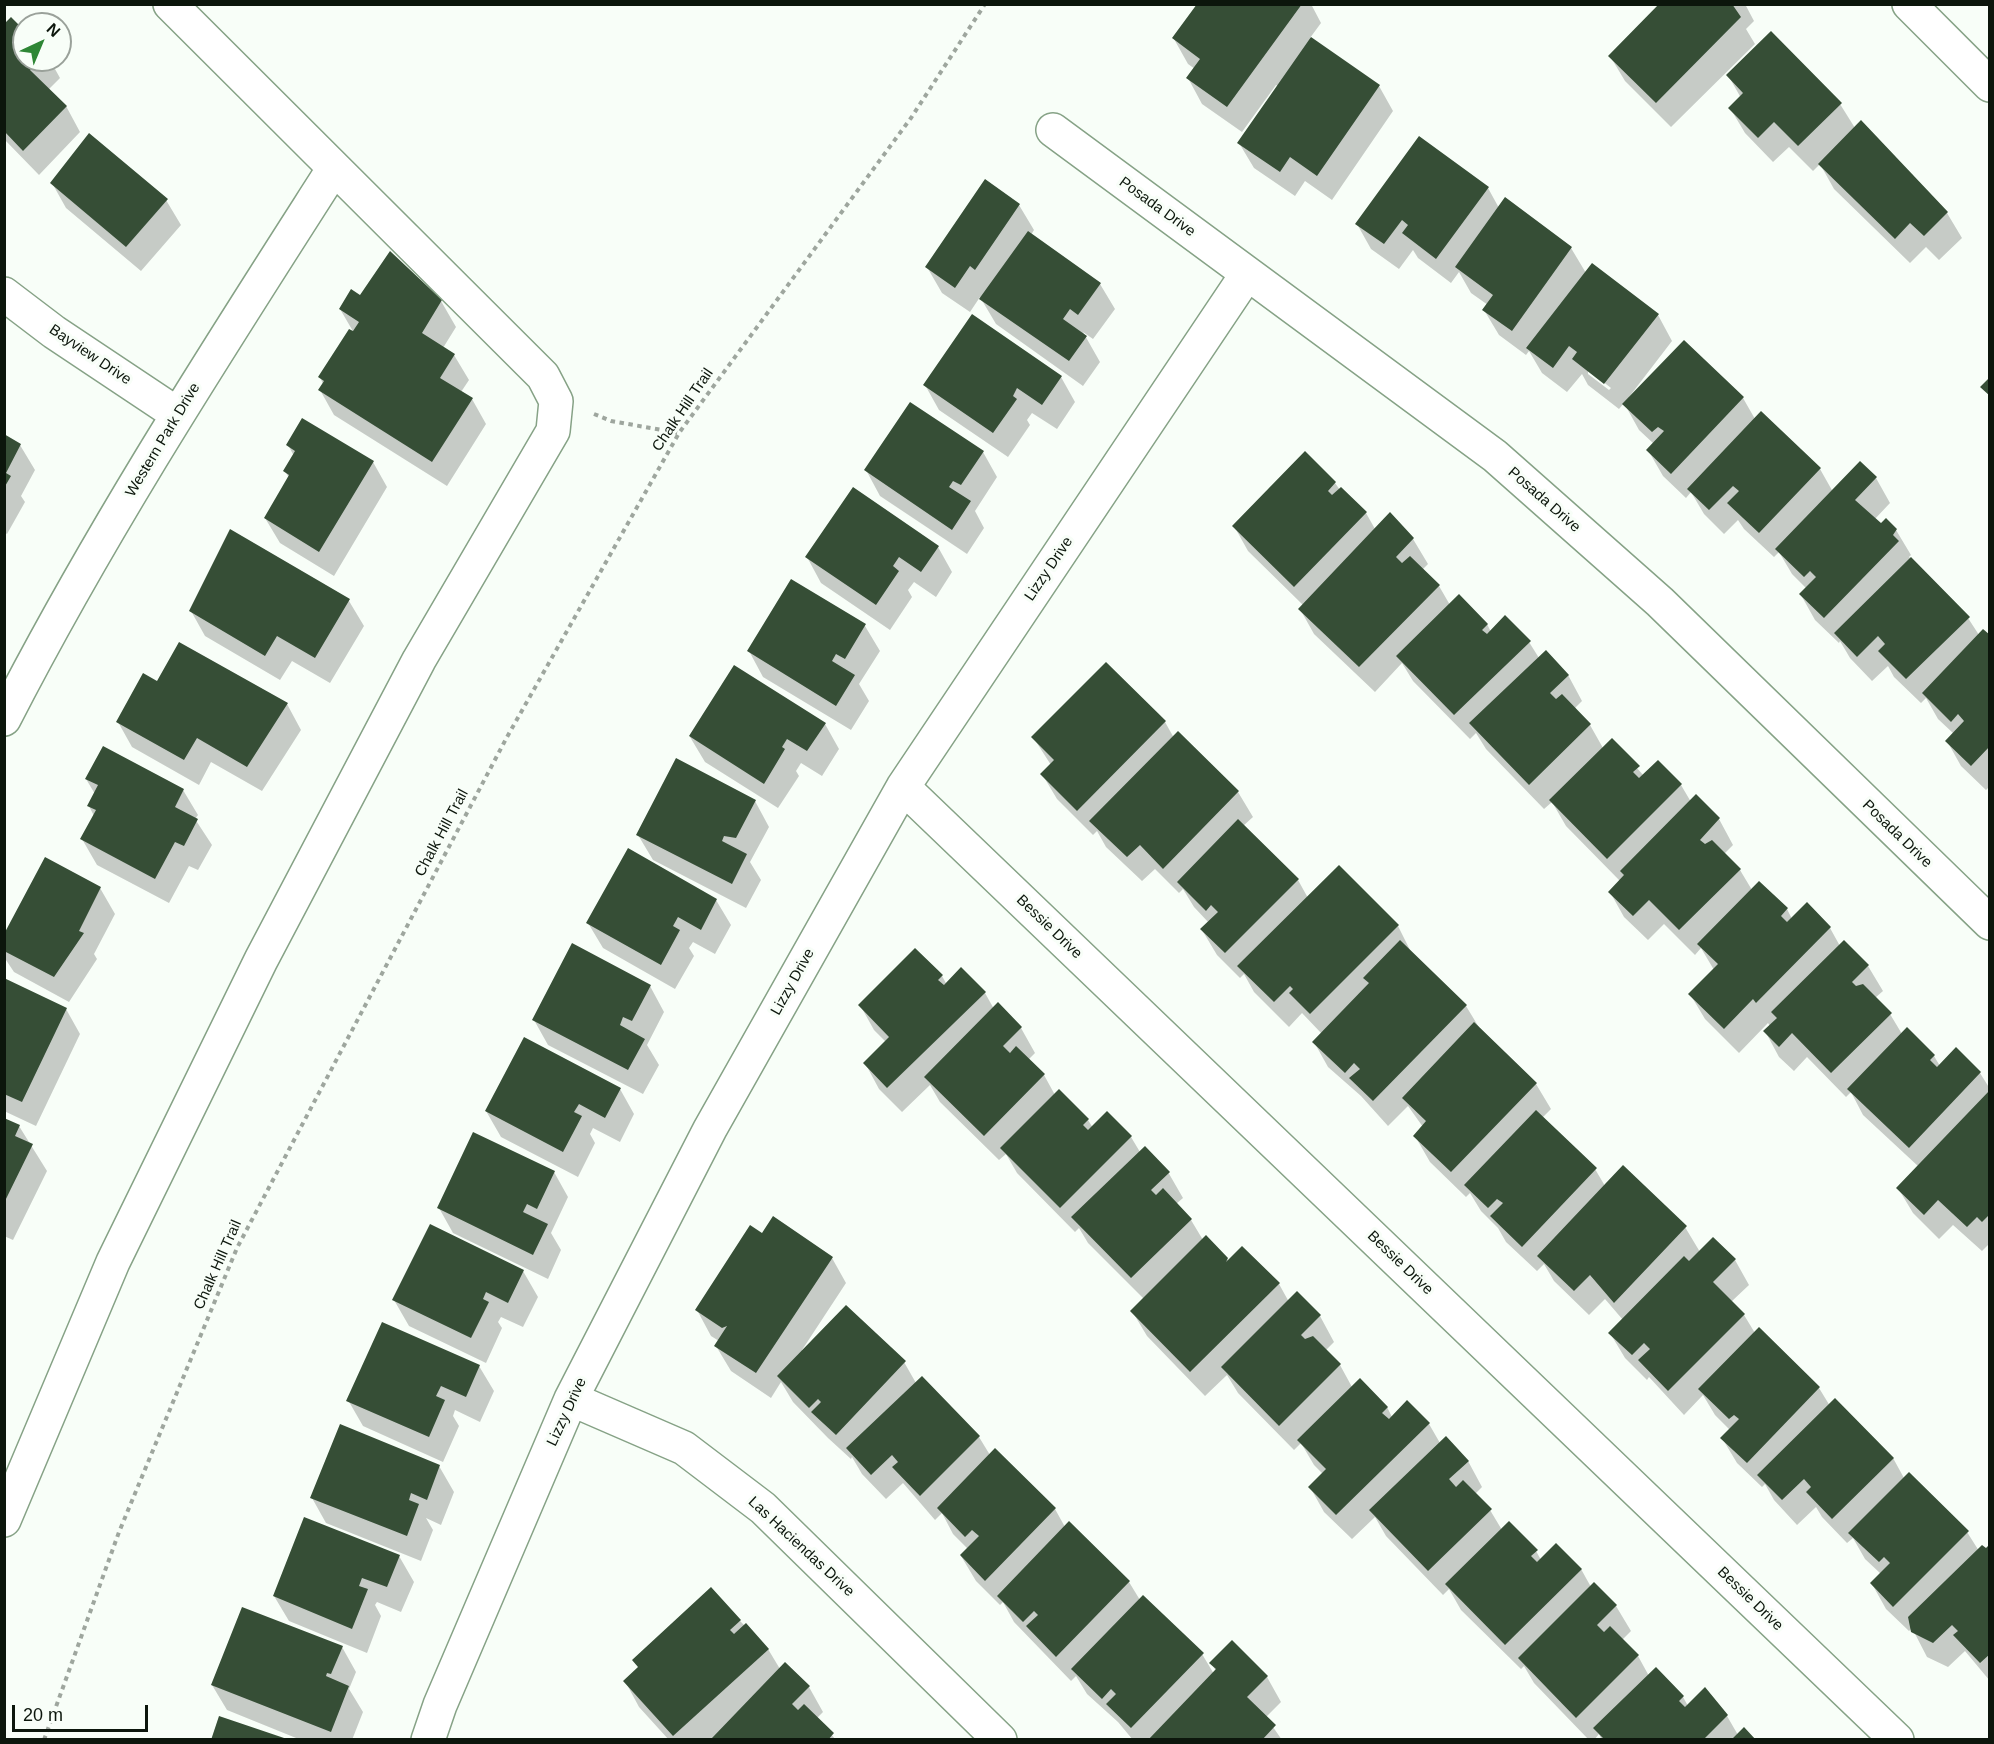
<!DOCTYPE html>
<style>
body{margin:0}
#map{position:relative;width:1994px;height:1744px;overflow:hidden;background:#f8fef8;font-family:Helvetica,sans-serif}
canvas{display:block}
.frame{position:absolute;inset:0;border:6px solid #0c160c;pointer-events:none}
.north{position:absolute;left:12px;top:12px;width:60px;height:60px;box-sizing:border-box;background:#f8fef8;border:2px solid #9aa19a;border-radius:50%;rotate:44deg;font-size:16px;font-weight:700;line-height:24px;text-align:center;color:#0c160c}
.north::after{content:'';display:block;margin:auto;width:21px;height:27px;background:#2e8635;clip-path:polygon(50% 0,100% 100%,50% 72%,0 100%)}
.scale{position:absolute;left:12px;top:1705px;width:136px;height:27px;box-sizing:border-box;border:3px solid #0c160c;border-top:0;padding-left:8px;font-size:18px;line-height:21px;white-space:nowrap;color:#0c160c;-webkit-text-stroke:4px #f8fef8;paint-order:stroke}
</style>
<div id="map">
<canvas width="1994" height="1744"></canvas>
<div class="frame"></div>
<div class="north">N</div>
<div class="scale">20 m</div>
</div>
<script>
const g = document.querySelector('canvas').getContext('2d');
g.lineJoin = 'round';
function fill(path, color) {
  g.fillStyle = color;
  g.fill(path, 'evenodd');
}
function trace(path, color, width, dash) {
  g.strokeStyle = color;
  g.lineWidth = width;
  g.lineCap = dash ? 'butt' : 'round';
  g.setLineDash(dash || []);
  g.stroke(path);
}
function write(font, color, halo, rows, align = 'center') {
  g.font = font + ' Helvetica,sans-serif';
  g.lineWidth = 6;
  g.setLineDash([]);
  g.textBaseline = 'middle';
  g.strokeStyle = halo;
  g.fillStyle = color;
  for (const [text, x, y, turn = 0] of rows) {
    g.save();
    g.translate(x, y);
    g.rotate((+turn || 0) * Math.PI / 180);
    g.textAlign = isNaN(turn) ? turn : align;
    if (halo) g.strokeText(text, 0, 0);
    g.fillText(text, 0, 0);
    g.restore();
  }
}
fill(new Path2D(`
 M1199,4H1311L1321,23L1310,38L1379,86L1393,111L1332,200L1305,181L1295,196L1254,168L1239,143L1278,86L1276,85L1242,132L1202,104L1188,78L1195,69L1188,64L1174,39Z
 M1661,4H1745L1754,21L1746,29L1755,44L1671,127L1625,81L1610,56Z
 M4,26L24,32V60H50L60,78L48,90L66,106L80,132L39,175L4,139Z
 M1728,75L1840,104L1855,128L1947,213L1962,238L1939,260L1926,247L1910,263L1834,189L1820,164L1813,171L1789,147L1773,162L1745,133L1730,108L1741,98Z
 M52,183L166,200L181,225L141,271L66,208Z
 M1488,188L1499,208L1571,248L1586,273L1658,315L1672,341L1629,397L1630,398H1743L1755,419L1820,469L1833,492L1876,478L1890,503L1874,520L1881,526L1896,530L1911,555L1909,557L1968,618L1979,635L1990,637V786L1986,790L1961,766L1947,741L1954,734L1938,719L1926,698L1921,703L1894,677L1888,666L1872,681L1850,658L1840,641L1839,643L1815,620L1801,595L1807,589L1792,574L1779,552L1774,557L1744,529L1738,520L1724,534L1704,514L1691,492L1686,498L1663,476L1648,450L1654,444L1639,430L1624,403L1619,409L1588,385L1582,374L1567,392L1542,373L1529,351L1526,355L1499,335L1484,310L1488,305L1471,293L1459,272L1451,283L1418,258L1413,250L1399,269L1371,249L1357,224ZM1588,370L1611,388L1609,390L1588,374Z
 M1019,205L1034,230L1031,235L1100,284L1115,309L1093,339L1083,332L1100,362L1083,386L996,324L980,297L970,312L942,293L927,267Z
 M441,301L456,327L443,348L454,355L469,380L461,392L472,399L486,424L447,486L334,415L320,390L323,384L320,377L354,333L340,309Z
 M1061,377L1075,402L1057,429L1032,413L1027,420L1030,425L1008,457L939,410L925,385Z
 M4,436L20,445L35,470L21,496L25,502L7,534L4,532Z
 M288,445L373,462L387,487L334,576L280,543L265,518L289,478L285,471L294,456Z
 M983,452L997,477L975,511L984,528L967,554L880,496L866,470Z
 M1335,483L1340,490L1366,513L1375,529L1413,539L1428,564L1422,570L1439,586L1450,605L1487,624L1491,632L1529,642L1539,658L1568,675L1582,701L1574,709L1590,725L1603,748L1612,740L1644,776L1681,785L1691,802L1719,819L1733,845L1724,854L1740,870L1752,890L1759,883L1787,909L1792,919L1830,928L1840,946L1844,942L1868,966L1883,991L1875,998L1890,1014L1902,1034L1934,1056L1940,1066L1956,1049L1980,1073L1990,1089V1243L1982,1251L1953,1225L1939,1239L1913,1213L1898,1188L1919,1167L1863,1115L1851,1092L1846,1097L1807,1057L1794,1071L1779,1057L1765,1031L1770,1026L1768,1023L1739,1053L1705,1019L1690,994L1714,970L1701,948L1695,955L1664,924L1648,940L1624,917L1610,892L1620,881L1566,826L1552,802L1544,809L1486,749L1476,733L1470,739L1413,681L1402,663L1375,692L1314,634L1300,609L1303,605L1248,551L1234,526Z
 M938,547L952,572L936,597L914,582L908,590L912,597L890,630L821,583L807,557Z
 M349,601L364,626L330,683L292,661L280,680L205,636L191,611Z
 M865,626L880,651L859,684L869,701L851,730L763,677L749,651Z
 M1106,664L1165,722L1174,738L1238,792L1253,817L1243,826L1298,880L1308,898L1398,926L1411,952L1466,1006L1480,1029L1536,1084L1551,1109L1542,1118L1595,1169L1605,1186L1685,1227L1700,1252L1735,1260L1749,1285L1731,1302L1744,1315L1755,1333L1819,1388L1830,1406L1893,1458L1904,1478L1967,1532L1979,1551L1990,1547V1681L1965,1651L1948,1667L1927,1657L1912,1628L1909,1631L1886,1609L1872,1584L1881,1574L1865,1559L1853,1538L1847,1543L1822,1517L1816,1507L1797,1525L1774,1500L1765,1484L1762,1487L1737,1463L1722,1438L1730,1430L1715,1415L1703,1395L1684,1415L1649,1377L1647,1380L1625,1358L1610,1333L1623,1320L1605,1299L1589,1315L1554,1281L1544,1264L1537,1271L1506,1242L1498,1228L1481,1211L1470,1193L1466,1197L1430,1162L1415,1136L1423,1127L1408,1106L1388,1126L1361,1096L1328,1067L1314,1042L1322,1034L1302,1013L1289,1027L1254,992L1244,974L1240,978L1217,955L1202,930L1209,923L1194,907L1183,889L1179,893L1155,869L1142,881L1106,847L1097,831L1093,835L1057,799L1042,774L1051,765L1033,737Z
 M157,683L287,704L301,730L262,791L211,762L199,785L132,747L118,722Z
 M825,724L839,749L822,776L801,763L796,771L799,776L778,808L705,762L690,737Z
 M86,779L183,790L198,815L195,819L212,845L198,870L189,866L169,903L97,865L82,839L94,816L89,806L95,794Z
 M755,801L769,827L750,862L761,880L746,908L653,860L638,835Z
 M46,859L100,888L115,914L94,954L97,959L69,1002L14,972L4,957V937Z
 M716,900L731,925L715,954L693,942L689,948L694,956L675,989L603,948L588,923Z
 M961,970L985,993L994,1009L1021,1028L1035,1053L1028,1060L1044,1075L1055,1095L1088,1120L1093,1128L1131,1137L1140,1152L1168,1172L1183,1198L1176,1204L1191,1220L1203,1240L1229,1261L1279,1284L1289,1302L1320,1316L1334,1342L1325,1351L1340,1365L1352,1387L1387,1407L1392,1417L1407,1402L1429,1424L1440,1443L1468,1461L1482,1487L1475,1494L1490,1510L1502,1530L1536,1551L1541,1560L1581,1569L1591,1587L1594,1584L1616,1606L1631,1631L1622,1640L1638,1656L1649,1676L1683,1697L1688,1706L1705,1690L1727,1716L1738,1735L1754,1740H1602L1599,1734L1594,1740H1589L1534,1683L1524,1666L1521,1669L1461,1610L1449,1589L1443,1595L1386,1536L1375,1517L1352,1539L1324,1512L1310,1487L1323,1474L1314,1465L1301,1443L1294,1450L1238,1393L1227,1375L1205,1396L1147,1336L1132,1311L1144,1299L1088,1243L1079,1228L1075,1232L1017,1173L1006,1154L999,1160L940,1102L930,1085L902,1112L879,1089L865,1063L886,1042L874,1030L860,1005L942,976L947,985Z
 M4,979L66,1009L80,1034L36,1126L4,1111Z
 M650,986L664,1012L647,1045L659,1065L643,1094L548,1045L534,1020Z
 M620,1089L634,1114L620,1142L593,1128L590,1134L595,1143L578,1177L501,1137L486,1111Z
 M4,1119L19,1126L47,1171L13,1240L4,1236Z
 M554,1172L568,1197L551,1233L561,1250L548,1279L453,1233L439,1208Z
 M762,1235L832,1258L846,1283L802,1350L904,1362L916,1383L979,1437L990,1455L1055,1509L1065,1527L1129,1582L1140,1600L1202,1654L1214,1674L1216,1671L1211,1663L1267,1677L1281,1702L1266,1717L1282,1740H1133L1118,1722L1087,1694L1076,1676L1071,1681L1014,1622L1003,1602L1000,1605L976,1581L961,1556L968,1549L953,1534L942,1513L935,1520L903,1483L886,1499L862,1474L852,1457L851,1459L828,1438L793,1402L781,1382L771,1398L731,1371L716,1346L719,1341L711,1336L697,1310Z
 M523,1271L538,1297L523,1327L501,1317L498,1322L502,1328L486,1363L409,1326L394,1300Z
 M479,1366L494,1391L480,1422L455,1410L453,1416L459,1426L443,1462L363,1426L348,1400Z
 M439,1466L454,1492L441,1525L426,1518L433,1530L421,1561L326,1523L312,1498Z
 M399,1556L414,1582L401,1612L377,1602L375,1605L381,1616L367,1653L289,1621L274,1596Z
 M740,1621L768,1649L780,1669L809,1687L823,1712L817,1718L836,1740H669L639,1707L625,1681L639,1668L634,1660Z
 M342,1647L356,1672L349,1689L363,1712L352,1740H301L227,1710L212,1685Z`), '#0003');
fill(new Path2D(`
 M1197,4H1302L1227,107L1186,78L1200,59L1172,38Z
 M1659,4H1732L1741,17L1656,103L1608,56Z
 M11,17L24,30V60H39L30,70L67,106L23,151L4,131V24Z
 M1771,31L1842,103L1798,146L1774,122L1758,138L1728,108L1743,93L1726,75Z
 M1311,37L1380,85L1317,176L1290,157L1280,172L1237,143Z
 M1861,120L1948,212L1924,236L1910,223L1895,239L1818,164Z
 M89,133L168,199L126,247L50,183Z
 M1419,136L1489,187L1436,259L1402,233L1408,225L1402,220L1384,244L1355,224Z
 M985,179L1020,204L975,270L970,266L955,288L925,267Z
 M1505,197L1572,247L1512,331L1482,310L1493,295L1455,267Z
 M1028,231L1101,283L1078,315L1070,309L1063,319L1087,336L1069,361L979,299Z
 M390,251L442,300L422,333L455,354L440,378L473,398L432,462L318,390L324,381L318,377L349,329L353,331L359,322L339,309L351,289L360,295Z
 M1592,263L1659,314L1604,384L1572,359L1577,352L1569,346L1553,368L1526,348Z
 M972,314L1062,376L1042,405L1017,388L1013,396L1017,399L993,433L923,385Z
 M1684,340L1744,397L1671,474L1646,450L1664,431L1658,427L1652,432L1622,404Z
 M1990,377V396L1980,387Z
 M910,402L984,451L961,485L953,481L949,487L971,501L952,530L864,470Z
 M1761,411L1821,468L1759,533L1727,503L1739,491L1733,486L1709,510L1687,489Z
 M302,418L374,461L319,552L264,518L289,475L283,471L295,451L286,445Z
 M4,434L21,444L6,473L11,476L4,488Z
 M1305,451L1336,482L1328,491L1332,495L1341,487L1367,512L1294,587L1232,526Z
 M1860,461L1877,477L1855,500L1881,523L1886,518L1897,529L1893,535L1899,541L1824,618L1799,594L1816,577L1810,571L1804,577L1775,549Z
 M853,487L939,546L921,572L899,557L893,566L899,571L876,605L805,557Z
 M1390,512L1414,538L1396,557L1402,563L1410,556L1440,585L1359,667L1298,609Z
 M230,529L350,599L315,658L277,636L265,656L189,611Z
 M1911,557L1970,617L1906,679L1878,651L1885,644L1878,636L1857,657L1834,633Z
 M791,579L866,624L845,659L836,654L832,661L855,675L836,706L747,651Z
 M1459,594L1488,624L1482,630L1487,634L1505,615L1531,641L1454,715L1396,656Z
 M1983,629L1990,635V746L1971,766L1945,741L1964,721L1958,714L1951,722L1922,693Z
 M179,642L288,703L247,767L197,738L184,760L116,722L143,673L157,681Z
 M1546,650L1569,675L1550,693L1556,699L1562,694L1591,724L1529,785L1469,723Z
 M1106,662L1166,721L1077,811L1040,774L1054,760L1031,737Z
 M734,665L826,723L807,751L787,739L782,747L785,749L764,784L689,736Z
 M1178,731L1239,791L1163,869L1140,845L1127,857L1089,821Z
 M1612,738L1640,766L1633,772L1639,778L1658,760L1682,784L1607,859L1549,800Z
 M103,746L184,789L175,807L198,819L184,846L175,842L155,879L80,839L96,810L87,806L98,785L85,779Z
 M676,758L756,800L736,838L724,836L722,841L747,854L732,884L636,835Z
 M1696,794L1720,818L1700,840L1705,844L1712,840L1741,869L1679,930L1649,900L1633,916L1608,892L1624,875L1620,871Z
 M1238,819L1299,879L1225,953L1200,929L1218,912L1211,905L1206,911L1177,882Z
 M628,848L717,899L701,930L678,917L673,926L680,930L661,965L586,923Z
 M45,857L101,887L79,931L84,933L54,977L4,951V934Z
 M1339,865L1399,925L1310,1014L1289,993L1293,989L1290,986L1274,1002L1237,966Z
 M1759,881L1788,908L1781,916L1787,922L1807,902L1831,927L1756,1003L1753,999L1724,1029L1688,994L1718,964L1697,944Z
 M1400,940L1467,1005L1373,1101L1349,1078L1360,1069L1354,1063L1345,1073L1312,1042L1369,983L1363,978Z
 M1844,940L1869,965L1852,982L1856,986L1863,984L1892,1013L1831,1073L1792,1033L1779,1047L1763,1031L1777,1018L1771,1012Z
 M572,943L651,985L632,1021L623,1017L620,1025L645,1039L628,1070L532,1020Z
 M915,948L943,975L938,980L944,985L961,967L986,992L887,1088L863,1063L889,1037L858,1005Z
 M4,978L67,1008L22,1102L4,1094Z
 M998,1002L1022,1027L1003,1046L1010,1053L1016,1046L1045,1074L984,1136L924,1077Z
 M1474,1022L1537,1083L1451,1172L1413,1136L1426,1121L1402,1098Z
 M1907,1027L1935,1055L1930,1060L1937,1067L1956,1047L1981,1072L1909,1148L1847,1089Z
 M524,1037L621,1088L605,1118L579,1104L574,1112L582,1116L563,1152L485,1111Z
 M1059,1089L1089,1119L1083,1125L1088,1130L1107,1111L1132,1136L1060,1208L1000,1148Z
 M1990,1090V1214L1982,1222L1977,1217L1967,1227L1938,1200L1924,1215L1896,1188Z
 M1536,1110L1597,1168L1522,1247L1490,1216L1503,1203L1497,1199L1488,1208L1464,1185Z
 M4,1118L20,1125L15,1136L33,1144L4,1203Z
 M473,1132L555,1171L537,1209L527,1204L523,1212L548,1224L533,1255L437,1208Z
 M1145,1146L1170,1172L1151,1190L1156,1195L1163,1188L1192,1219L1131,1278L1071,1217Z
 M1623,1165L1687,1226L1614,1303L1590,1275L1574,1291L1537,1256Z
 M773,1216L833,1257L756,1373L714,1346L727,1326L722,1328L695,1310L750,1225L762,1233Z
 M430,1224L524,1270L508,1303L486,1292L483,1299L489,1302L471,1338L392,1300Z
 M1206,1235L1228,1258L1226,1262L1242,1246L1280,1283L1190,1372L1130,1311Z
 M1713,1237L1736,1259L1713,1282L1745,1314L1668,1391L1638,1360L1650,1349L1644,1343L1632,1355L1608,1333L1684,1256L1689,1261Z
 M1297,1291L1321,1315L1301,1335L1305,1339L1313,1336L1341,1364L1279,1426L1221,1367Z
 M846,1305L906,1361L836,1435L811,1412L821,1402L818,1399L809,1408L777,1376Z
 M382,1322L480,1365L466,1397L441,1386L436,1396L445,1400L429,1437L346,1401Z
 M1759,1327L1820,1387L1747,1463L1720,1438L1739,1419L1734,1415L1729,1419L1698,1389Z
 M922,1376L980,1436L920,1496L892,1467L898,1462L892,1455L871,1475L846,1448Z
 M1360,1378L1388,1407L1382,1413L1389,1419L1407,1400L1430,1423L1336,1515L1308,1487L1326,1469L1297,1440Z
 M1835,1398L1894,1458L1832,1519L1806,1492L1811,1487L1804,1479L1782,1500L1757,1475Z
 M340,1424L440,1465L427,1500L411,1493L409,1500L419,1504L407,1536L310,1498Z
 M1446,1436L1469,1461L1449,1479L1456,1487L1463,1480L1492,1509L1428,1571L1369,1510Z
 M995,1448L1056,1508L985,1581L960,1555L979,1536L972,1530L965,1537L937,1508Z
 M1909,1472L1969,1531L1893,1607L1870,1583L1890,1563L1884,1557L1879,1562L1848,1533Z
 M304,1517L400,1555L387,1587L362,1578L359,1586L368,1589L352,1629L273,1596Z
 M1069,1521L1130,1581L1056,1657L1026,1626L1038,1615L1034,1611L1023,1622L997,1596Z
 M1509,1521L1538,1550L1531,1556L1537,1562L1556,1543L1582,1569L1505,1645L1445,1584Z
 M1990,1544V1654L1980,1663L1953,1635L1958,1631L1952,1625L1933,1643L1911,1632L1908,1617L1982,1545L1986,1548Z
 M1594,1582L1617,1605L1597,1625L1604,1632L1610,1626L1639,1655L1576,1718L1518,1658Z
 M711,1587L741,1620L730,1630L734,1634L746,1623L769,1649L673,1736L623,1681L638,1667L632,1660Z
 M1143,1595L1204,1653L1131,1728L1106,1704L1116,1694L1111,1689L1102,1699L1071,1669Z
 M242,1607L343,1646L331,1674L327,1673L326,1676L349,1686L331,1732L211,1685Z
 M1232,1640L1268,1676L1247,1697L1276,1725L1262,1740H1148L1216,1669L1209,1663Z
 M785,1662L810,1686L792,1704L798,1710L804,1704L834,1733L828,1740H714L712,1738Z
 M1656,1667L1684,1696L1679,1701L1685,1707L1705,1687L1728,1715L1703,1740H1605L1593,1728Z
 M219,1716L287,1739V1740H211Z
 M1744,1727L1756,1740H1731Z`), '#364e36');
const minor = new Path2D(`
 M1909,4L1990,85
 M1053,130L1495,456L1660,602L1990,923
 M4,294L54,332L177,414
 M4,719C102,528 219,348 334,168
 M903,787L1897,1740
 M571,1399L684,1448L763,1508L1000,1740
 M4,1520L113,1262L261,960L419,660L553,431L556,401L543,376L170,4
 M428,1740L440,1705L571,1399L710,1129L903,787L1247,274`);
trace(minor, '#86a286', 36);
trace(new Path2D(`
 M594,414L611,421L679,433
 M44,1740L119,1532L237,1248L507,737L679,433L911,118L985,4`), '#9ea69e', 4, [4.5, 4.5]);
trace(minor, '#fff', 33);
write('15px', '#0c160c', '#f8fef8', [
 ["Posada Drive",1157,207,36],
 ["Bayview Drive",90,355,34],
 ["Chalk Hill Trail",683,410,-56],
 ["Western Park Drive",163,440,-59],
 ["Posada Drive",1544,500,41],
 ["Lizzy Drive",1049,569,-56],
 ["Chalk Hill Trail",442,833,-62],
 ["Posada Drive",1897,834,44],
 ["Bessie Drive",1049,927,44],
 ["Lizzy Drive",793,982,-61],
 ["Bessie Drive",1400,1263,44],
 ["Chalk Hill Trail",218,1265,-66],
 ["Lizzy Drive",567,1412,-65],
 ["Las Haciendas Drive",801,1547,43],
 ["Bessie Drive",1750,1599,44]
]);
</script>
